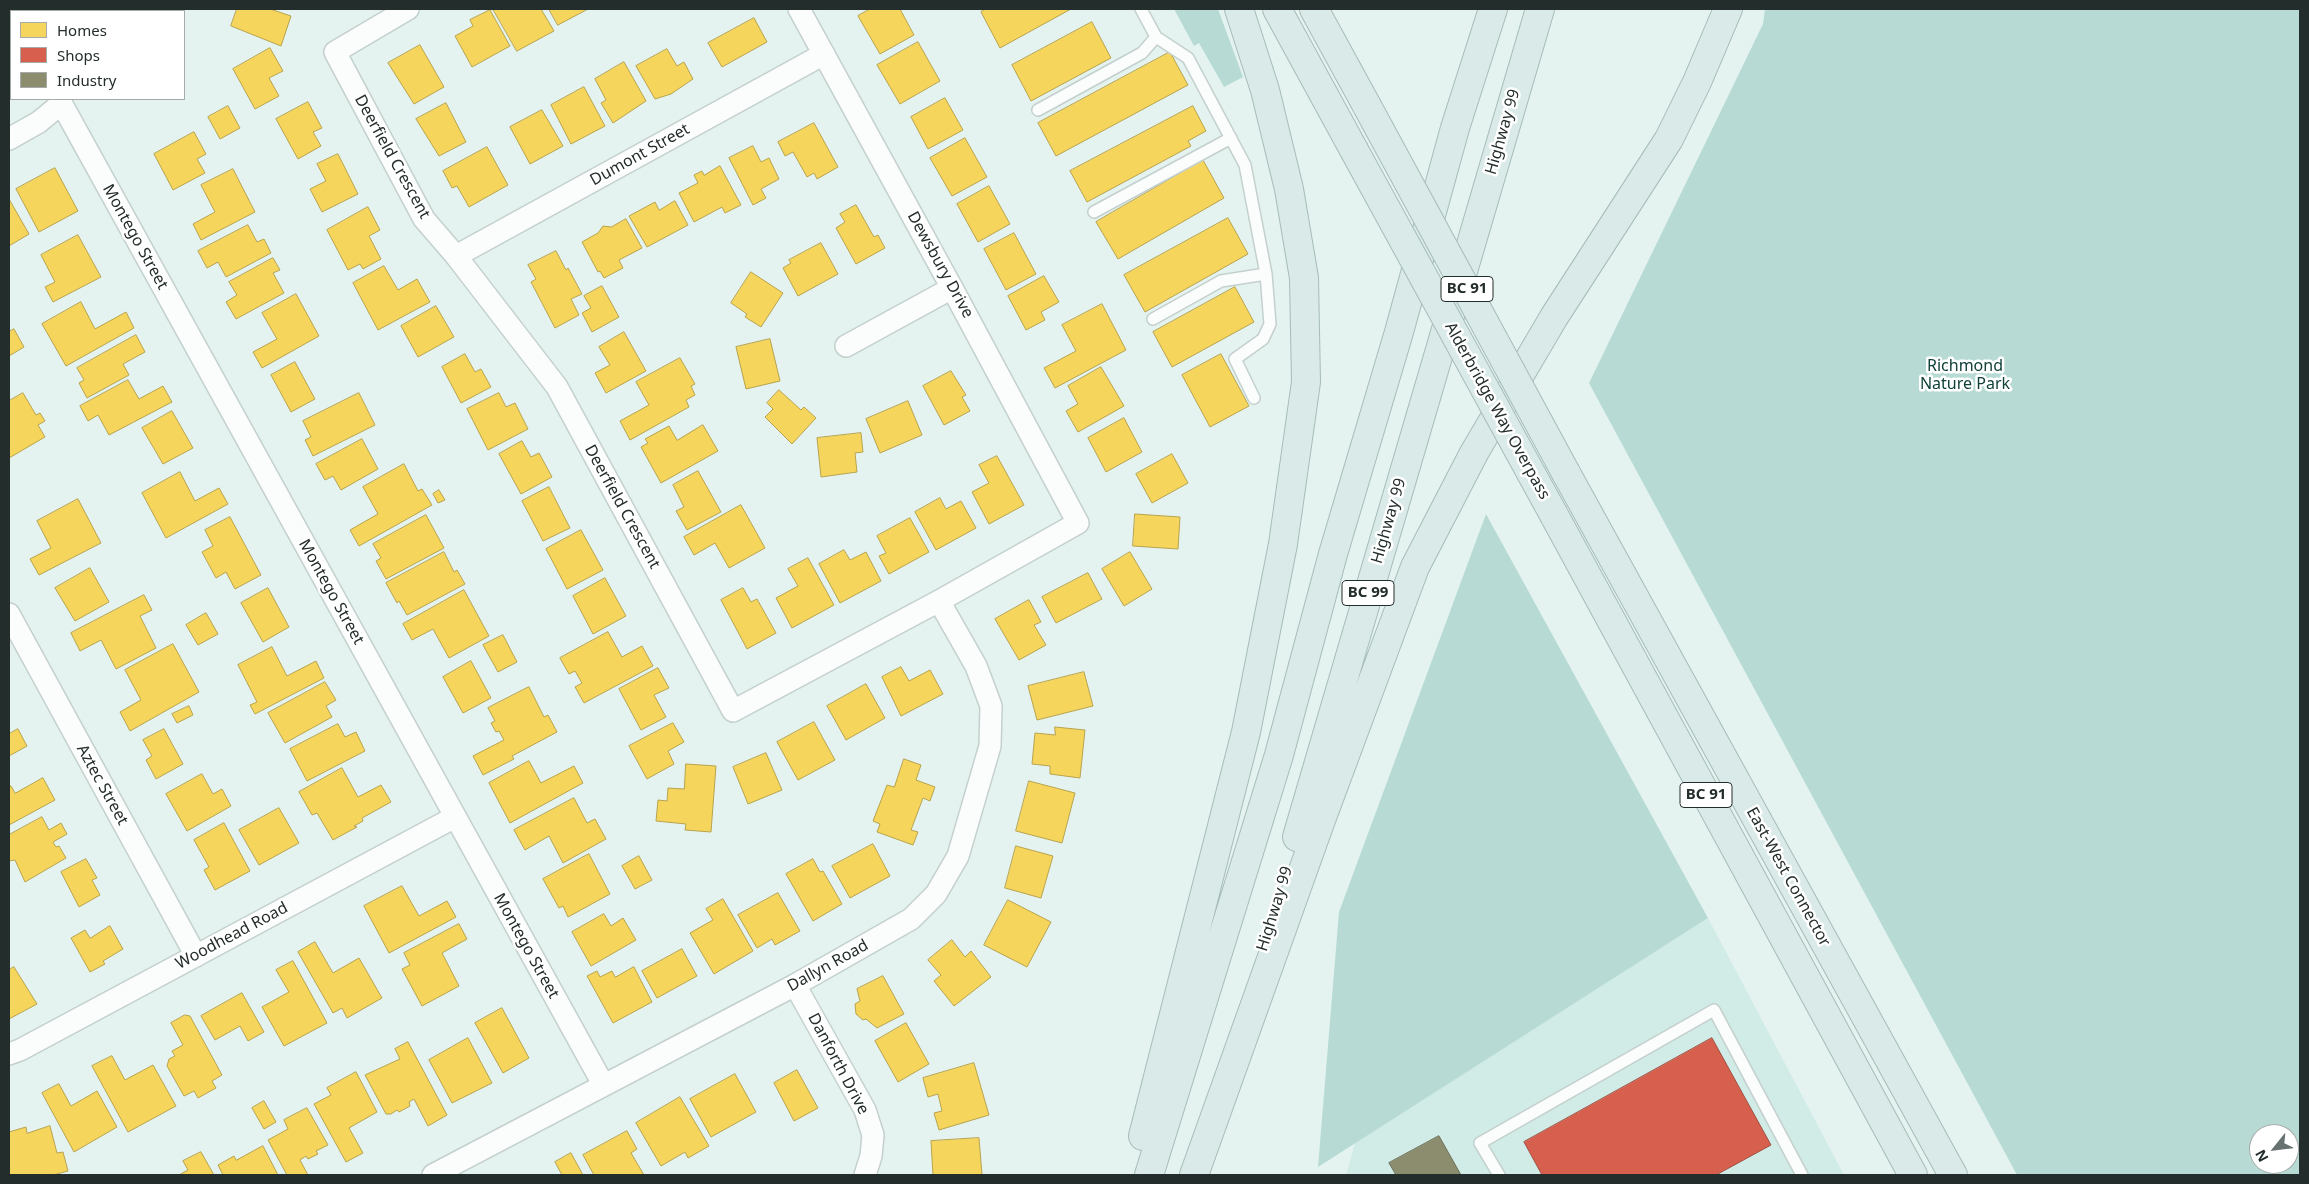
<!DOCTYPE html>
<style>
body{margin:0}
#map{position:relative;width:2309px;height:1184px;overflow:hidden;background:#e4f3f0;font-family:"Noto Sans",sans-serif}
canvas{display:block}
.frame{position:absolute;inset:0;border:10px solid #232d2b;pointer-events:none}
.legend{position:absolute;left:10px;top:10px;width:175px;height:90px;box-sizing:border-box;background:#fff;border:1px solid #a7abaa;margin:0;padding:6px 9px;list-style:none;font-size:15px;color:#232d2b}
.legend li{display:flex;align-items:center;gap:10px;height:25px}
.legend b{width:25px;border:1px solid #a7abaa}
.north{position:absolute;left:2249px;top:1124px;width:50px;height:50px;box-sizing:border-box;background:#fff;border:1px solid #a7abaa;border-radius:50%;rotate:241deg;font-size:14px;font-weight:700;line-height:20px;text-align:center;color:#232d2b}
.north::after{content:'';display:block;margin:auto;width:18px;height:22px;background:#677270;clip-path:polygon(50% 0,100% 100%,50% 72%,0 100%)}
</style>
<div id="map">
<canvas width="2309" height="1184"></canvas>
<div class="frame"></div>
<ul class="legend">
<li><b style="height:14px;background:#f6d55c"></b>Homes</li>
<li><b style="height:14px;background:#d6604d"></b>Shops</li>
<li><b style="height:14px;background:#8c8c6e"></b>Industry</li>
</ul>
<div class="north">N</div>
</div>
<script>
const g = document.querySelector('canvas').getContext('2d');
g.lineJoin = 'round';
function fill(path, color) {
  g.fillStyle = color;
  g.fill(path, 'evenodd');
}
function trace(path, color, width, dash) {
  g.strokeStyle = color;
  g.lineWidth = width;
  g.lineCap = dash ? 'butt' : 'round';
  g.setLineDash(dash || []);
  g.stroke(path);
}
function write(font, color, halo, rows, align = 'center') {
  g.font = font + ' "Noto Sans",sans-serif';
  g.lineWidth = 5;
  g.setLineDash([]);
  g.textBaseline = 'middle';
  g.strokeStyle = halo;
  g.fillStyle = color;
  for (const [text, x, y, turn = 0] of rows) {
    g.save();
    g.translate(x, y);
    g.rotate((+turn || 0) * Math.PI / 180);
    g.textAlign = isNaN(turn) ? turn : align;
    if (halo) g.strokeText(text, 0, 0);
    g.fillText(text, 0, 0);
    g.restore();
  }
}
fill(new Path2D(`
 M1708,918L1844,1175H1346L1355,1143Z`), '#d1ebe6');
fill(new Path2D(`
 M1174,9H1218L1243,77L1224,87L1199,43L1194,46Z
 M1765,9H2300V1175H2017L1589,383L1763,24ZM2259,1134H2289V1164H2259Z
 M1486,514L1708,918L1318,1167L1339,912Z`), '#b7dbd4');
const homes = new Path2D(`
 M101,9H166L168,11H97Z
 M237,9H270L291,16L281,46L231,26Z
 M493,9H541L554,31L517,51Z
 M549,9H588L558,25Z
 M870,9H900L914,35L880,54L858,16Z
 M986,9H1071L1000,48L981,12Z
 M490,10L510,46L472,67L455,36L473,26L470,20Z
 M754,18L767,42L722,67L708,43Z
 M1092,22L1111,58L1031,101L1012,65Z
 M918,42L940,81L900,104L877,65Z
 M420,45L444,87L414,104L388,63Z
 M270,48L283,71L269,78L279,96L255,109L233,69Z
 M667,49L677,66L684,62L693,79L671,94L655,99L636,66Z
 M1170,52L1188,85L1056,156L1038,123Z
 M624,62L646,101L613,123L601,103L606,100L595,79Z
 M584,87L605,126L571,144L551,105Z
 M945,98L963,130L928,149L911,117Z
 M308,102L322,128L313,132L321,146L298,159L276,119Z
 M446,103L466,142L439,156L416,119Z
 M228,106L240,128L220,139L208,117Z
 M1193,106L1206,131L1188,141L1191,146L1087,202L1070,171Z
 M542,110L563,146L530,164L510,127Z
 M814,123L838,167L817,179L814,173L807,177L793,152L785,156L778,142Z
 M194,132L206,154L197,159L205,173L173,190L154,154Z
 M965,138L987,177L952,196L930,158Z
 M753,146L761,162L769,158L779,179L761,189L766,198L753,205L729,158Z
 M487,147L508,185L469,207L457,186L452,188L443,171Z
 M338,154L358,194L322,212L310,189L326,181L317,164Z
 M1203,160L1224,198L1118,259L1096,222Z
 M720,166L741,205L725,213L722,207L694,222L679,193L698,183L694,175L702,171L704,175Z
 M55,168L78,211L39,232L16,189Z
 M233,169L255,212L201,240L193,224L215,212L201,185Z
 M989,186L1010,224L978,242L957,204Z
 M9,199L29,234L9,246Z
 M675,201L688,225L647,247L629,216L655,202L659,210Z
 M856,205L874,237L878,235L885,248L856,264L836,228L845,222L840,214Z
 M368,207L380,230L369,236L381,259L363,269L360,264L348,270L327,230Z
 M1228,218L1248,254L1145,312L1124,275Z
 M626,219L642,248L619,260L623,268L604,278L600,271L598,272L582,242L598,233L603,226L611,227Z
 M248,225L257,242L264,239L271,253L226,277L218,262L207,268L198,251Z
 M1014,233L1036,274L1006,290L984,249Z
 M78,235L101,277L53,302L45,287L55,282L41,255Z
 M821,243L838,274L798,296L783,268L791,263L789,260Z
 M556,251L566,270L568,268L582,294L571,299L579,315L555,328L531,282L536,279L528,265Z
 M273,258L280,270L273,273L284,293L236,319L226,302L237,295L229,282Z
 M384,266L398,290L417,279L430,302L378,330L353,283Z
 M751,272L783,293L761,327L745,317L747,314L731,303Z
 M1044,276L1059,302L1041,312L1045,320L1026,330L1008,296Z
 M602,286L619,317L592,332L582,313L591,308L584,296Z
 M1235,287L1254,322L1172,367L1153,332Z
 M296,294L319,336L262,368L253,352L277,339L262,313Z
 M81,302L95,329L126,312L134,328L66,366L42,324Z
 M1102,304L1126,350L1055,388L1044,368L1076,351L1062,325Z
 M436,306L454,337L418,357L401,326Z
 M14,329L24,347L9,356V332Z
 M624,332L646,371L606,393L595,373L610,365L599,347Z
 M136,335L145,352L123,364L129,375L87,398L79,383L84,380L77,368Z
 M770,339L780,381L746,389L736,347Z
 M465,354L475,372L481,369L491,387L461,403L442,367Z
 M1221,354L1249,406L1210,427L1182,375Z
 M680,358L695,384L691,386L695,395L686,400L689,407L630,440L620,421L649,405L636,382Z
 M295,362L315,399L291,412L271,375Z
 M1101,367L1124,406L1078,432L1066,411L1078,404L1068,386Z
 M951,371L966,395L962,397L970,411L944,425L923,386Z
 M128,380L139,399L163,386L172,402L109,435L98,415L88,421L80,406Z
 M779,390L801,410L804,407L816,418L792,444L765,417L773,409L767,403Z
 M23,393L36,415L40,413L45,421L38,425L45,437L9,458V401Z
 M359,393L375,425L313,456L305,440L311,437L303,421Z
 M499,393L506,407L515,403L528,429L488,450L467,409Z
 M908,401L922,435L880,453L866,419Z
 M172,411L193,448L163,464L142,428Z
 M1124,418L1142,452L1106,472L1088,438Z
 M703,425L718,451L661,483L641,447L648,443L645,439L669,426L677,440Z
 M861,433L863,452L855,453L857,472L821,477L817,438Z
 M362,439L378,469L341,490L333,476L325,480L316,464Z
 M522,441L531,457L539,453L552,477L521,494L499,454Z
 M1172,454L1188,483L1152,503L1136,474Z
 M997,456L1024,505L989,524L972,492L989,483L979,465Z
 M404,464L418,491L422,489L432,505L359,546L350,530L378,514L363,487Z
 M698,471L721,512L687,530L676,511L684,507L673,485Z
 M180,472L195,501L219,488L228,504L166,538L142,493Z
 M549,487L570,528L543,541L522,501Z
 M439,490L445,500L438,503L433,494Z
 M940,498L946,509L961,501L976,528L936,550L915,512Z
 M78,499L101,543L39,575L30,559L51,548L37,521Z
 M741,505L765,548L729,568L715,543L694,555L684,537Z
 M1135,514L1180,517L1178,549L1133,546Z
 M426,515L444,548L386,579L376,561L381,558L373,544Z
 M230,517L261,575L235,589L226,572L216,578L202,552L213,546L205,530Z
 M910,518L929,552L889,574L879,556L886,553L877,536Z
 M581,530L603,570L567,589L546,549Z
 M844,550L850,560L866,552L881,581L840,603L819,564Z
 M444,552L454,572L457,570L465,584L407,615L399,601L397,603L386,583Z
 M1130,552L1152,589L1124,606L1102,569Z
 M808,558L834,605L792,628L776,598L798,586L788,569Z
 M90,568L109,602L75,621L55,588Z
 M1088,573L1102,599L1056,623L1042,597Z
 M605,578L626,616L593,634L573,596Z
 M268,588L289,627L263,642L241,603Z
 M743,588L751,602L757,599L776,633L747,649L721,600Z
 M464,590L489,636L449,658L433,629L412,640L403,624Z
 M144,595L152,610L140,616L156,648L116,669L101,640L80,651L71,633Z
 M1029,600L1041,622L1034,625L1046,645L1019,660L995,619Z
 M206,613L218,634L198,645L186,625Z
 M608,632L622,657L642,646L653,666L584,703L575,687L582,683L575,671L569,674L560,658Z
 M503,635L517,662L498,672L483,645Z
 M173,644L199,692L130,731L120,712L141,700L125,670Z
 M272,647L287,676L316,661L324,678L255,714L250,705L257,702L238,665Z
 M471,661L491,698L463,713L443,677Z
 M901,667L909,681L930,670L943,694L901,716L882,677Z
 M658,668L669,688L654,695L666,717L641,730L619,689Z
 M1084,672L1093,706L1037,720L1028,686Z
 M325,682L336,700L326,706L332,717L285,743L268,713Z
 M866,684L885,718L846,740L827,706Z
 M529,687L544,717L548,715L557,732L512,756L514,759L483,775L473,756L504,740L499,731L496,732L491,723L495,721L488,708Z
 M189,706L193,715L177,723L172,714Z
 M814,722L835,760L798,780L777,742Z
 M673,723L684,742L668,751L674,764L647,779L629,746Z
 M338,724L345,737L356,732L365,751L307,781L290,749Z
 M1055,727L1085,730L1080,778L1050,774V766L1032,764L1035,733L1055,735Z
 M18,729L27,746L9,756V734Z
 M164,729L183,764L156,779L146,760L152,756L143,740Z
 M766,753L782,790L748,804L733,767Z
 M904,759L921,765L916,780L935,787L930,801L923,798L911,830L918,832L913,845L877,832L880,824L873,821L887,785L894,787Z
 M529,761L541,783L574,766L583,783L510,823L489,783Z
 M686,764L716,766L711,832L685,830L686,824L656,821L658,800L667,801L668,788L684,789Z
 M342,768L358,797L381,785L391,802L362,818L363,821L354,826L357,827L333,840L317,813L312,815L299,792Z
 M202,774L213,794L222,789L231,806L187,831L166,794Z
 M43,778L55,800L9,825V786H11L15,793Z
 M1029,781L1075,793L1062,843L1016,831Z
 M574,798L587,823L595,819L606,839L563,863L549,836L525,850L514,830Z
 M279,808L299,843L259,865L239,830Z
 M42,817L49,830L61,823L67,834L53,842L56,847L59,846L66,858L25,882L15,860L9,861V835Z
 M224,823L250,871L215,890L204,870L209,867L194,840Z
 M873,844L890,876L850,898L832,866Z
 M1016,846L1053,856L1041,898L1005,888Z
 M589,854L610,894L568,917L563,906L559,908L543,879Z
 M639,856L652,880L635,889L622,866Z
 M86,859L97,878L92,880L100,895L79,907L61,872Z
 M813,859L820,872L823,871L842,904L813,921L786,874Z
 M402,886L419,916L447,901L456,917L389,953L364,906Z
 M778,893L800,931L775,945L772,939L757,948L738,915Z
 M723,899L753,951L714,974L690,933L713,920L706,909Z
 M1008,900L1051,922L1027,967L984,945Z
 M604,914L611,926L623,918L636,940L591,966L572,932Z
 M459,924L467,939L442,953L459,986L422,1006L402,969L410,965L404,953Z
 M110,926L123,949L103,961L105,964L90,972L71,938L85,930L90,938Z
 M952,940L965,957L971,951L991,977L954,1006L934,981L941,975L928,960Z
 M315,942L333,973L359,958L382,998L347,1018L342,1008L333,1013L298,952Z
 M682,949L697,976L657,998L642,971Z
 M293,961L327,1023L284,1046L262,1007L289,992L276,970Z
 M14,967L37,1004L9,1019V970Z
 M634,967L652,1002L613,1023L587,976L597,971L600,977L612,971L615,977Z
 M883,976L904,1014L877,1028L866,1019L863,1020L856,1014L855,1004L860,1001L857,989Z
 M242,993L264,1032L248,1041L240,1026L215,1040L201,1016Z
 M502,1008L529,1058L503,1073L475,1023Z
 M185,1015L190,1016L222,1075L212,1081L216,1088L198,1098L194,1091L184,1096L167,1066L169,1059L175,1056L172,1051L183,1045L171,1023Z
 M906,1023L929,1064L898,1082L875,1041Z
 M468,1038L492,1083L452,1103L429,1060Z
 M408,1042L447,1115L428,1126L414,1099L409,1102L410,1106L399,1112L397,1110L391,1114H386L365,1075L400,1059L395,1049Z
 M112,1056L125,1080L153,1065L176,1106L128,1132L92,1066Z
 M974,1063L989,1115L939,1130L934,1113L942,1111L938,1094L928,1097L923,1078Z
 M797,1070L818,1108L794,1121L774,1083Z
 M356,1072L377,1112L349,1128L363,1153L346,1162L314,1104L331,1095L327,1088Z
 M735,1074L756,1112L711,1137L690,1099Z
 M59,1084L71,1106L97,1091L117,1127L74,1152L42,1093Z
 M680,1097L709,1146L688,1158L685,1152L661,1166L636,1123Z
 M264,1101L276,1122L264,1129L252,1108Z
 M307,1108L328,1145L316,1151L318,1154L308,1159L306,1156L300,1160L308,1175H287L268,1140L288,1129L284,1120Z
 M50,1126L57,1153L63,1152L68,1171L53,1175H9V1132L26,1127L27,1133Z
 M627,1131L637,1149L631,1153L644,1175H594L583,1155Z
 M979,1138L982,1175H933L931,1141Z
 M263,1146L278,1175H223L218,1165L234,1156L236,1160Z
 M201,1152L214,1175H179L188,1170L183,1161Z
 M571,1153L583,1175H562L555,1162Z`);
fill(homes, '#f6d55c');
trace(homes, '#b7a34d', 1);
const shops = new Path2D(`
 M1712,1038L1771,1145L1716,1175H1542L1524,1142Z`);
fill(shops, '#d6604d');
trace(shops, '#a05143', 1);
const industry = new Path2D(`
 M1439,1136L1461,1175H1396L1389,1163Z`);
fill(industry, '#8c8c6e');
trace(industry, '#6c705a', 1);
const lane = new Path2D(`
 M1141,9L1156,37L1188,58L1245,165L1266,274L1270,324L1263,339L1235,359L1254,398
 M1038,110L1142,53L1156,37
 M1094,212L1231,138
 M1153,319L1221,281L1266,274
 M1499,1175L1480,1143L1714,1010L1802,1175`);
const street = new Path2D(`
 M10,9L11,11
 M408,9L335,52L424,219L456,256L557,387L733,711L939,601L1078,523L952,288L799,9
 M59,99L603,1084
 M9,139L39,122L62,103
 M456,256L824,54
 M846,346L952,288
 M9,614L196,956
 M795,985L865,1110L873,1135L871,1156L865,1175
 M9,1054L20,1050L455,817
 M433,1175L795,985L911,919L936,894L958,856L990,746L991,706L976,666L939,601`);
const highway = new Path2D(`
 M1277,9L1354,150
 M1314,9L1367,106
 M1566,473L1953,1175
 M1554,515L1913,1175
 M1297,837L1540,9
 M1143,1136L1246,732L1283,544L1306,382L1304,278L1289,189L1265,90L1239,9
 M1149,1175L1279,755L1333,554L1399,332L1455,128L1493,9
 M1194,1175L1321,820L1415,567L1474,453L1554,317L1669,139L1697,82L1728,9`);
trace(lane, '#c4d0cd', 14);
trace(street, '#c4d0cd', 24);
trace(highway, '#a6bcb8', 30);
trace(lane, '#fbfdfd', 11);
trace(street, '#fbfdfd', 21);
trace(highway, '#d9eae8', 28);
const highwayBridge = new Path2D(`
 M1367,106L1566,473
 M1354,150L1554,515`);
trace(highwayBridge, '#a6bcb8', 30, []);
trace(highwayBridge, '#d9eae8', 28);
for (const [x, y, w] of [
 [1467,289,52],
 [1368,593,52],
 [1706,795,52]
]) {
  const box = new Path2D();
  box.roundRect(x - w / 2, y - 12.5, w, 25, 4);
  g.fillStyle = '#fff';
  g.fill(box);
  trace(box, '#232d2b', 1);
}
write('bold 15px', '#232d2b', null, [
 ["BC 91",1467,289],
 ["BC 99",1368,593],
 ["BC 91",1706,795]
]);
write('16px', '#232d2b', '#fff', [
 ["Highway 99",1503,132,-74],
 ["Dumont Street",640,155,-29],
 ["Deerfield Crescent",392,157,61],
 ["Montego Street",135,237,61],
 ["Dewsbury Drive",940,265,61],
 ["Alderbridge Way Overpass",1497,411,61],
 ["Deerfield Crescent",622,507,61],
 ["Highway 99",1389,521,-74],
 ["Montego Street",331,592,61],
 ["Aztec Street",102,785,61],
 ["East-West Connector",1788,877,61],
 ["Highway 99",1275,909,-73],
 ["Woodhead Road",232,936,-28],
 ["Montego Street",526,946,61],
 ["Dallyn Road",828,966,-29],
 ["Danforth Drive",838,1064,62]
]);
write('16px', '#114039', '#fff', [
 ["Richmond",1965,366],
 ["Nature Park",1965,384]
]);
</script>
